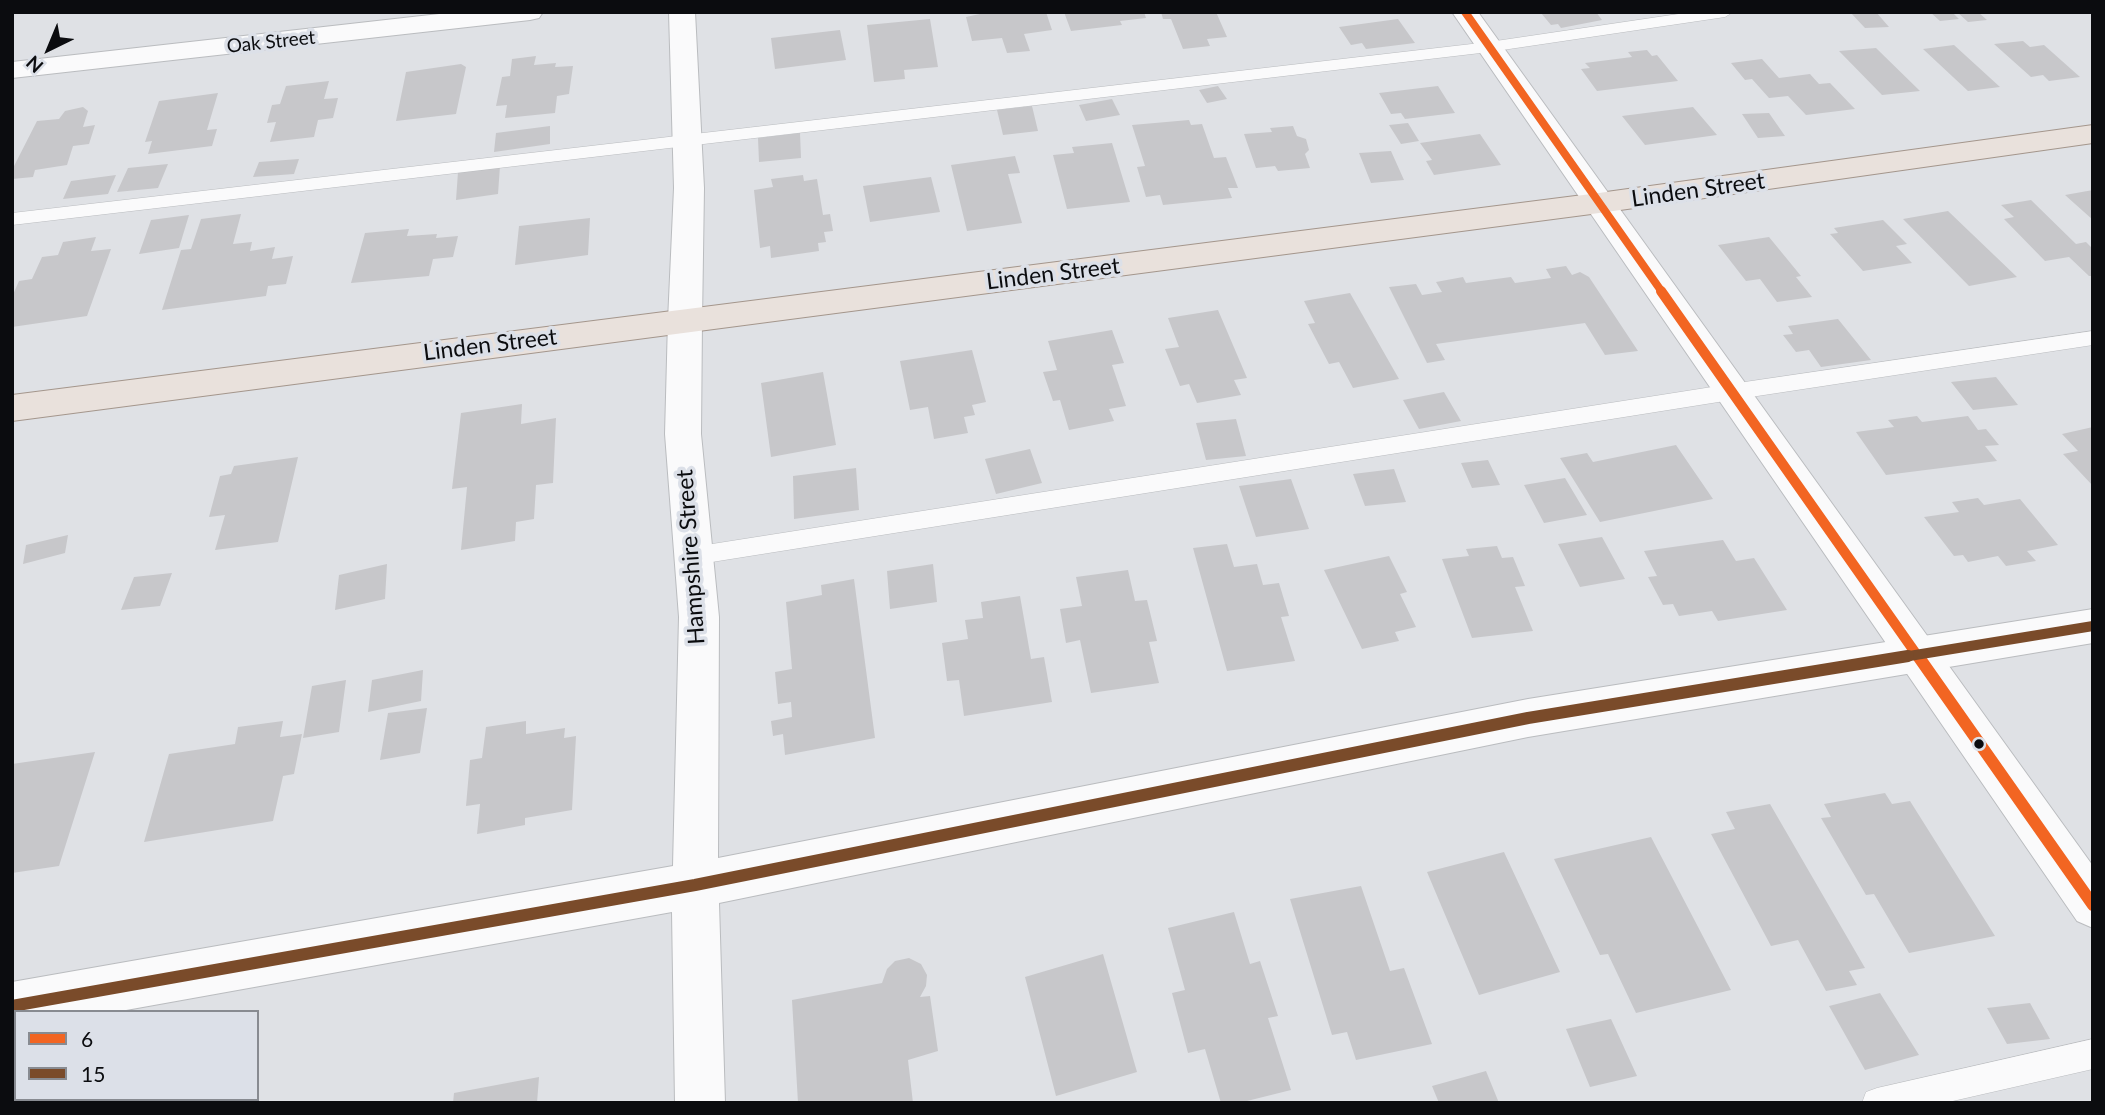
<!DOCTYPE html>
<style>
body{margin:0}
#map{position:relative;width:2105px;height:1115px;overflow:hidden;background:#dfe1e5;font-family:Lato,sans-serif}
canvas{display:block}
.frame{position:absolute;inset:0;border:14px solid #0b0c0f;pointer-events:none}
.legend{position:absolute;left:14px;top:1010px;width:245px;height:91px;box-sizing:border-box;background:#dce0e8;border:2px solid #888b91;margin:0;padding:9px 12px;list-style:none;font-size:21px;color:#0b0c0f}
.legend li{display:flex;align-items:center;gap:14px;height:35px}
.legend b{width:35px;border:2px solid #888b91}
.north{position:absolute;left:14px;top:14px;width:70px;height:70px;-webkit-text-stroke:5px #dce0e8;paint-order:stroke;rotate:223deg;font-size:19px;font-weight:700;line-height:28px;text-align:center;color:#0b0c0f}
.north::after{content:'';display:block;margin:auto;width:24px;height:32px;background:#0b0c0f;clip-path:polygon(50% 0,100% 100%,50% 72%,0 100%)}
</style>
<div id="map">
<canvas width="2105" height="1115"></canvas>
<div class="frame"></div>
<ul class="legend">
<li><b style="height:9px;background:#f26522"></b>6</li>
<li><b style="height:9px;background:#7a4b2a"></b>15</li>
</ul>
<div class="north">N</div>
</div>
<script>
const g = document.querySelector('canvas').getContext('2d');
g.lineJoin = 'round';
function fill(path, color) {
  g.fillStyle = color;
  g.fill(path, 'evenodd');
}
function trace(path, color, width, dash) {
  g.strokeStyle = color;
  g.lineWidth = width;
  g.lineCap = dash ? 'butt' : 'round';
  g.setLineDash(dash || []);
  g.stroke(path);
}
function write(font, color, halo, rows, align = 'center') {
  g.font = font + ' Lato,sans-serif';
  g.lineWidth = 7;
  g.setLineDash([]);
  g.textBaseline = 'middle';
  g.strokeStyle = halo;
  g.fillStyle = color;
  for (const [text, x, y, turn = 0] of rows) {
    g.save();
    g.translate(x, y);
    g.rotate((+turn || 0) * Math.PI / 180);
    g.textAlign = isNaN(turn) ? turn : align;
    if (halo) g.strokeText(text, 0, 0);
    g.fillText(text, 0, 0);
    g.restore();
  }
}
fill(new Path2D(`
 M989,12H1046L1052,30L1024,34L1030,51L1007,53L1002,38L972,41L966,17Z
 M1064,12H1144L1146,18L1120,21L1122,25L1071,31Z
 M1161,12H1216L1227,37L1207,39L1210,46L1183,49L1171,19H1163Z
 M1596,12L1602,20L1561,28L1558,24L1551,25L1541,13Z
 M1850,12H1876L1889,27L1865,28Z
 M1930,12H1952L1959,19L1940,21Z
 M1957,12H1978L1987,20L1968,22Z
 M930,19L938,67L904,70L905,79L874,82L867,25Z
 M1398,19L1415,43L1366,49L1362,43L1351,45L1339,27Z
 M840,30L846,60L775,69L771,38Z
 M2023,41L2030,47L2044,45L2080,77L2049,81L2043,75L2031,77L1994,44Z
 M1954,45L2000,87L1968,91L1923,49Z
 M1876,48L1920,91L1882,95L1839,51Z
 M1647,50L1652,56L1657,55L1678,81L1597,91L1581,69L1590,68L1585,63L1632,57L1628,52Z
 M536,56L534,65L556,63L555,67L573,66L569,94L557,96L555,113L505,118L507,105L496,106L502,77L510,76L512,59Z
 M1762,59L1779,78L1810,74L1819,84L1830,83L1855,109L1806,115L1788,96L1769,98L1752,79L1745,80L1731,63Z
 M461,64L466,67L456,114L396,121L406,72Z
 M329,81L324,99L338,98L333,118L318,120L314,137L270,142L276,122L267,123L272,105L280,104L286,86Z
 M1218,86L1227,99L1207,103L1199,90Z
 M1438,86L1455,113L1405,119L1401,113L1391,114L1379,93Z
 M218,93L207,130L217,129L212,146L148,154L152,141L145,142L159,101Z
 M1112,99L1120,115L1086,121L1079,105Z
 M1032,106L1038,131L1003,135L997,110Z
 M83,107L88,111L83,127L95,125L89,144L73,146L67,165L35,170L33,177L12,179V170L37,121L59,119L65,111Z
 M1693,107L1717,135L1645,145L1622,116Z
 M1769,113L1785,136L1758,138L1742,114Z
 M1189,120L1191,125L1202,124L1214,158L1226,157L1238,188H1228L1232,198L1163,205L1160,195L1146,197L1137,167L1145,166L1132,125Z
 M1408,123L1419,141L1401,144L1389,125Z
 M550,126V144L494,152L496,133Z
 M1293,126L1297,136L1306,139L1309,150L1305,154L1310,168L1278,171L1275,166L1256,168L1244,134L1272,132L1270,128Z
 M800,133L801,158L759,162L758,138Z
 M1480,134L1501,165L1434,175L1426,161L1432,160L1420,143Z
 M1112,143L1130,202L1067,209L1053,155L1074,153L1072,147Z
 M1391,151L1404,180L1371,183L1359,153Z
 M1015,156L1020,173L1008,174L1022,223L967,231L951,165Z
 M299,159L294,174L253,177L259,162Z
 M168,164L158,188L117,192L128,168Z
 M500,166L498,194L456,200L458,172Z
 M116,175L108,194L63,199L71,181Z
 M803,175L804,181L817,179L823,215L830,214L833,231L824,232L826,242L818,243L819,251L771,258L770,246L760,248L754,190L773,187L771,179Z
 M931,177L940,212L870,222L863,186Z
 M2093,190V220L2065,195Z
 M2031,200L2076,244L2086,242L2093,249V276H2089L2069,257L2045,261L2004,219L2014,217L2001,205Z
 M1948,211L2017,277L1969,286L1903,219Z
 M241,214L233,244L252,242L250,251L275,247L272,259L293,256L286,284L268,286L266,296L162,310L181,250L191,249L201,219Z
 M189,215L179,248L139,254L151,220Z
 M590,218L588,255L515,265L519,226Z
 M1883,220L1907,244L1896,246L1912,263L1863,271L1830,234L1838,233L1834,228Z
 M409,229L407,236L437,234L436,238L458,236L453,257L433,259L429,276L351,283L365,233Z
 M96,237L91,251L111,249L87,316L12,327V297L19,281L32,279L42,257L58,255L63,242Z
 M1769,237L1801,276L1796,277L1812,297L1777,302L1760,279L1746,281L1718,245Z
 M1566,266L1572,275L1580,272L1589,277L1638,351L1605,355L1585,323L1436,344L1445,360L1427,363L1389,287L1416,284L1422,295L1442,292L1436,282L1463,277L1466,283L1511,277L1515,283L1551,278L1546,269Z
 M1350,293L1399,379L1353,388L1339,362L1329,364L1308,324L1315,323L1304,301Z
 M1218,310L1247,378L1234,380L1241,395L1197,403L1189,384L1180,386L1165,349L1179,347L1168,318Z
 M1838,319L1871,360L1821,367L1809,350L1796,352L1783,335L1793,334L1788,326Z
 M1112,330L1124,363L1112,365L1126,406L1109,409L1114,421L1069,430L1060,400L1053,401L1043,372L1057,370L1048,341Z
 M972,350L986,402L972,405L975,415L964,417L968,433L934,439L928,407L910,410L900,361Z
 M823,372L836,445L771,457L761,383Z
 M1996,377L2018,405L1973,410L1951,382Z
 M1444,392L1461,421L1419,429L1403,400Z
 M522,404L521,424L556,418L553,483L536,485L534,519L516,522L515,541L461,550L467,487L452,489L461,413Z
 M1917,416L1922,422L1968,416L1978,430L1986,429L1999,445L1985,446L1997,461L1886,475L1856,432L1894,427L1888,420Z
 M1236,419L1246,456L1206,460L1196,423Z
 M2093,427V486L2063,454L2078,451L2062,434Z
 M1676,445L1713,499L1600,522L1560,458L1587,453L1593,462Z
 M1030,449L1042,483L996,494L985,459Z
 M298,457L278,542L215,550L225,515L209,517L220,476L231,474L234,466Z
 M1488,460L1500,485L1472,488L1461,463Z
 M856,468L859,510L794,519L793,476Z
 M1394,469L1406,502L1365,506L1353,474Z
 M1565,478L1587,515L1544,523L1524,485Z
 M1291,479L1309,529L1256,537L1239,486Z
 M1978,498L1984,505L2020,499L2058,545L2027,551L2036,561L2006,566L1998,556L1968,562L1963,555L1954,556L1924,517L1959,512L1952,502Z
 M68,535L65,553L23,564L26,545Z
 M1602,537L1625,579L1580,587L1558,544Z
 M1723,540L1736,561L1754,558L1787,610L1718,621L1712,611L1679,616L1673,604L1663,605L1648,577L1657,576L1644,551Z
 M1227,544L1234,567L1257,564L1263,585L1279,583L1289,616L1281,617L1295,661L1227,671L1193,548Z
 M1497,546L1502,558L1513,557L1525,586L1515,587L1533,631L1472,638L1442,559L1469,556L1466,549Z
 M1389,556L1407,592L1400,594L1416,627L1395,632L1399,641L1362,649L1324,570Z
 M387,564L385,599L335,610L339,575Z
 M933,564L937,602L890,609L887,571Z
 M1128,570L1135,601L1147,600L1157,641L1149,642L1159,683L1091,693L1080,640L1066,643L1060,609L1082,606L1076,577Z
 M172,573L160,606L121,610L134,577Z
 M854,579L875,738L785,755L783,734L773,736L771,721L792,717L791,702L778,704L775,672L792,669L786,602L822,595L821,585Z
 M1020,596L1031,659L1044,657L1052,702L964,716L959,680L947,681L942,643L968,639L965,620L983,618L981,602Z
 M423,670L421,701L368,712L372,680Z
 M346,680L339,732L303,738L312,686Z
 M427,708L420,753L380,760L388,713Z
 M283,721L280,737L302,734L294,774L283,776L273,821L144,842L169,754L235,744L238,727Z
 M526,721V734L565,728L564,738L576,736L572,810L525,818V825L477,834L480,804L466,806L470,760L482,758L486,727Z
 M95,752L59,866L12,873V764Z
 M1885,793L1892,804L1910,801L1995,936L1909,953L1874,894L1866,895L1821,818L1831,817L1824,804Z
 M1770,804L1865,968L1849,971L1857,985L1826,991L1798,940L1771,946L1711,834L1735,829L1726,812Z
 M1651,837L1731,990L1636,1013L1608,954L1600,955L1554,859Z
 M1504,852L1560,972L1479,995L1427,872Z
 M1361,886L1390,971L1404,968L1432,1044L1356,1060L1347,1032L1332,1035L1290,899Z
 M1234,912L1250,964L1260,961L1278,1016L1268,1018L1291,1090L1239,1103H1221L1205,1049L1188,1053L1172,993L1185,990L1168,928Z
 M1103,954L1137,1072L1056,1096L1025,977Z
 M909,958L921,964L927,975L926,986L920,997L930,996L938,1051L908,1060L913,1103H798L792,1000L882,983L887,969L895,961Z
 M1880,993L1919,1055L1865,1070L1829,1006Z
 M2030,1003L2050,1039L2007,1044L1987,1008Z
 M1611,1019L1637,1076L1590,1087L1566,1029Z
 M1486,1071L1499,1103H1439L1432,1086Z
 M539,1077L537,1103H453L454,1093Z`), '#c7c7ca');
const service = new Path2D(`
 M1692,12H1733L1725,17L1489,52L12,225V213L1489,42Z
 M2093,331V345L1731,400L693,565L685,563L682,556L685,549L693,547L1731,384Z
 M2093,1039V1069L1944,1103H1862L1866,1092L1877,1088Z`);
const minor = new Path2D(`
 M457,12H543L539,18L530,20L12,78V62Z
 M685,309L697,313L702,321L701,434L719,617L718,858L1528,699L2093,609V643L1528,737L719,903L725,1103H675L672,912L115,1012H16V1030H12V982L673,866L679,617L665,434L668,321L673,313Z`);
const tertiary = new Path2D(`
 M669,12H695L704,188L702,321L697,329L685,333L673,329L668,321L674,188Z
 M1452,12H1478L2093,866V928L2077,921Z`);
const primary = new Path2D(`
 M2093,125V143L1599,213L12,421V395L1599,193Z`);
trace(service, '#babcbf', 1);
trace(minor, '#babcbf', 2);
trace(tertiary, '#babcbf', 2);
trace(primary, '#a4968c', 2);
fill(service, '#fafafb');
fill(minor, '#fafafb');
fill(tertiary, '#fafafb');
fill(primary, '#e9e1dc');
trace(new Path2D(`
 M1465,12L1662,292`), '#f26522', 8);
trace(new Path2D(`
 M1661,291L1919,658`), '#f26522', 10);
trace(new Path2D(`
 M1918,656L2093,905`), '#f26522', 12);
trace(new Path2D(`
 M1897,658L2093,626`), '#7a4b2a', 10);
trace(new Path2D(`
 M12,1006L695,885L1528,718L1908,656`), '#7a4b2a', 12);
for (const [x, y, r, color] of [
 [1979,744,6,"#0b0c0f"]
]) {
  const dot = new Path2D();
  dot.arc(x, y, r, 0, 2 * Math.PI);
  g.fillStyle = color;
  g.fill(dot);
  trace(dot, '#dce0e8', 2.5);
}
write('19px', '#0b0c0f', '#dce0e8', [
 ["Oak Street",271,42,-6]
]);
write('23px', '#0b0c0f', '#dce0e8', [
 ["Linden Street",1698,190,-8],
 ["Linden Street",1053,274,-7],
 ["Linden Street",490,345,-7],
 ["Hampshire Street",691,557,-94]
]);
</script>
